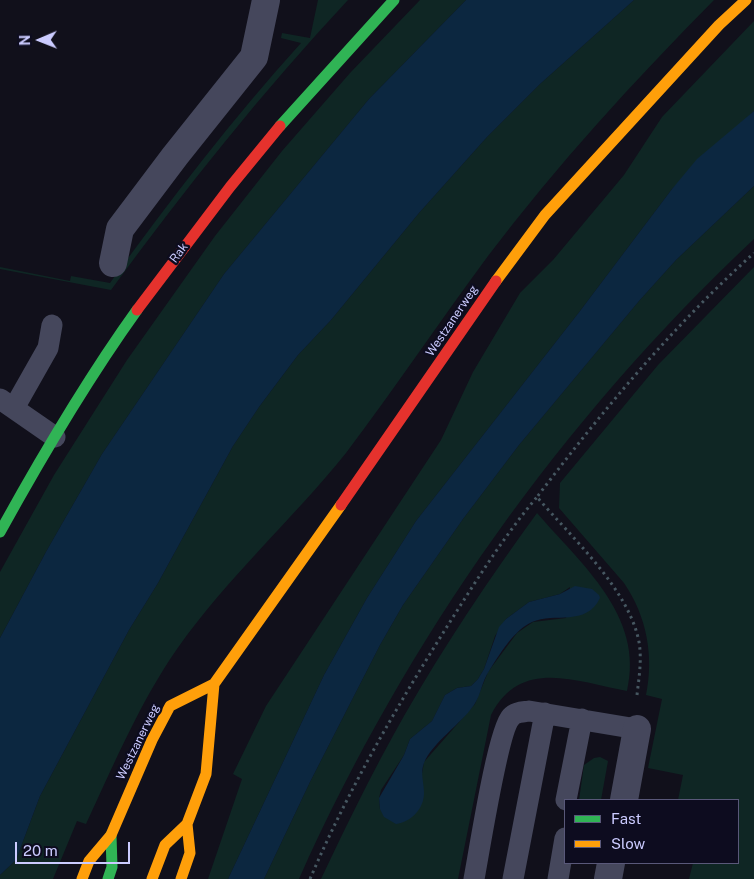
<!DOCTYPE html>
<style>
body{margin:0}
#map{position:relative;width:754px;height:879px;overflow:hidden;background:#11101b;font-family:"Public Sans",sans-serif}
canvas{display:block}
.legend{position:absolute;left:564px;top:799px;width:175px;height:65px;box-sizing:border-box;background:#0d0c1f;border:1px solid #595879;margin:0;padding:6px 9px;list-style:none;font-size:15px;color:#cbcbff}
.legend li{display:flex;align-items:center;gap:10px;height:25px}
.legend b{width:25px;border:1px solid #595879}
.north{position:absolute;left:15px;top:15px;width:50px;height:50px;-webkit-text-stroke:4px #0d0c1f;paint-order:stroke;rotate:269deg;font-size:14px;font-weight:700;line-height:20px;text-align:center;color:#cbcbff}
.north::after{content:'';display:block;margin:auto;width:18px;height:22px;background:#cbcbff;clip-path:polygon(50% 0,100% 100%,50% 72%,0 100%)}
.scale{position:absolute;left:15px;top:842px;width:115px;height:22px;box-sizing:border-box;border:2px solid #cbcbff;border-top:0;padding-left:6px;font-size:15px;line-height:18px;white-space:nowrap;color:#cbcbff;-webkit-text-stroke:4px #0d0c1f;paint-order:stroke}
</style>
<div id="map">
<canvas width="754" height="879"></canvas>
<ul class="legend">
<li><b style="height:6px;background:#30b455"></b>Fast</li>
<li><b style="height:6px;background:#ff9f0a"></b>Slow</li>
</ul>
<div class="north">N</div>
<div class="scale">20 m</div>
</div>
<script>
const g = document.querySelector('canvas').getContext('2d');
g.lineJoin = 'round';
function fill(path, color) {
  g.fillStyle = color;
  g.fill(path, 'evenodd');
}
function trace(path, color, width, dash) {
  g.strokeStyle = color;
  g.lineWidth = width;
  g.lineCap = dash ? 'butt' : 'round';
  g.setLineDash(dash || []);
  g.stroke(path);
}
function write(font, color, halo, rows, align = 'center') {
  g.font = font + ' "Public Sans",sans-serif';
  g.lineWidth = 4.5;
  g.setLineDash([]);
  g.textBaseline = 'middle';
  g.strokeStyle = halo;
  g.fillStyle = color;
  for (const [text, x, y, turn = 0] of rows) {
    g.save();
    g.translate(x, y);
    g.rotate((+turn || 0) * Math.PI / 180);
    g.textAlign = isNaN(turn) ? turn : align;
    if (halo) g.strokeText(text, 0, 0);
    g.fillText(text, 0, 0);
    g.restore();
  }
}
fill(new Path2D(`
 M318,0H348C262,92 185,189 111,290L0,269V267L70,281L71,276L110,283C170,200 232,119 301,43L281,38L282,33L310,38Z
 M420,0H466L369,99L224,274L102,454L47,550L0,638V572L54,475L127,360L215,236L282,151L350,73Z
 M634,0H714C634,81 557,165 488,256C440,321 395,388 346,453C292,520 227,578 177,649C139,704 114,764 86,824L77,821L53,879H0V875L16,860L40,796L129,630L158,583L233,446L259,407L298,355L331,320L419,213L487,137L540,84Z
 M754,21V111L672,189L580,311L416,521L367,598L324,675L228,879H208L242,779L233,774L266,706L441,440L473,372L520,293L553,260L624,175L662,117Z
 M754,186V239C562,419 407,638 299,879H264L310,782L380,645L403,605L463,519L519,445L639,301L676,260Z
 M754,267V879H689L693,863H738V800H678L683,775L648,768L662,699L646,695C654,656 647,617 624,583L559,508L560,483L658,365Z
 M537,513C581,564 645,616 627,691C576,682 521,657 491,715L458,879H321C347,824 374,769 404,716C444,646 489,579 537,513ZM570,587L566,618L533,622L517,633L488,672L475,704L424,762L421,779L423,787L380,809L379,798L381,790L404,755L410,739L432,721L445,695L457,688L471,686L478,679L484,669L495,636L506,619L529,602L560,594Z
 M600,757L608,761L601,800H579L584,765L594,758Z`), '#0f2624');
fill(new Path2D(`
 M466,0H634L540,84L487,137L419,213L331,320L298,355L259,407L233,446L158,583L129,630L40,796L16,860L0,875V638L47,550L102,454L224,274L369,99Z
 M754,111V186L676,260L639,301L519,445L463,519L403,605L380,645L310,782L264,879H228L324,675L367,598L416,521L580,311L672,189L697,159Z
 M575,586L592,589L599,595L600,598C586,627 555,612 532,622C514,630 499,655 489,671C482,681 481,695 474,705C461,724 432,743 424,763C420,774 424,782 424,793C424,809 411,822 396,824L384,817L380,809L379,798L404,755L410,739L432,721L445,695L457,688L471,686L478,679L484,669L499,627L506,619L529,602L560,594Z`), '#0c2740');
trace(new Path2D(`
 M637,695C639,677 642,660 639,642C629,589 571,537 537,497C603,410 673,326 754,253
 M310,879C348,790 397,706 448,625C476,581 504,536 537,497`), '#465761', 3, [2.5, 4]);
trace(new Path2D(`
 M0,399L55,437
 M14,408L48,348L52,325
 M566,800L582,719
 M474,879C479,853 498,730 511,717C515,712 523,712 529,711L637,729
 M513,879L545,713
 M558,879L565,838`), '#45475c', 21);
trace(new Path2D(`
 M113,263L120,229L175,156L254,57L266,0
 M624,800L637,729
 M608,879L611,863`), '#45475c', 28);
trace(new Path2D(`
 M280,126L394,0
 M0,532C42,456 86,381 137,310
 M108,879L112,867L111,835`), '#30b455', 11);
trace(new Path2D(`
 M496,281L545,215L719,25L746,0
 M82,879L89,861L111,835L152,740L170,706L214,684
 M152,879L165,845L187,824L206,774L214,684L341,505
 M181,879L190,853L187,824`), '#ff9f0a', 11);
trace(new Path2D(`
 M137,310L230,187L280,126
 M341,505L496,281`), '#e5322d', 11);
write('12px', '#cbcbff', '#0d0c1f', [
 ["Rak",179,253,-53],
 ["Westzanerweg",452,321,-56],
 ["Westzanerweg",138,742,-64]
]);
</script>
